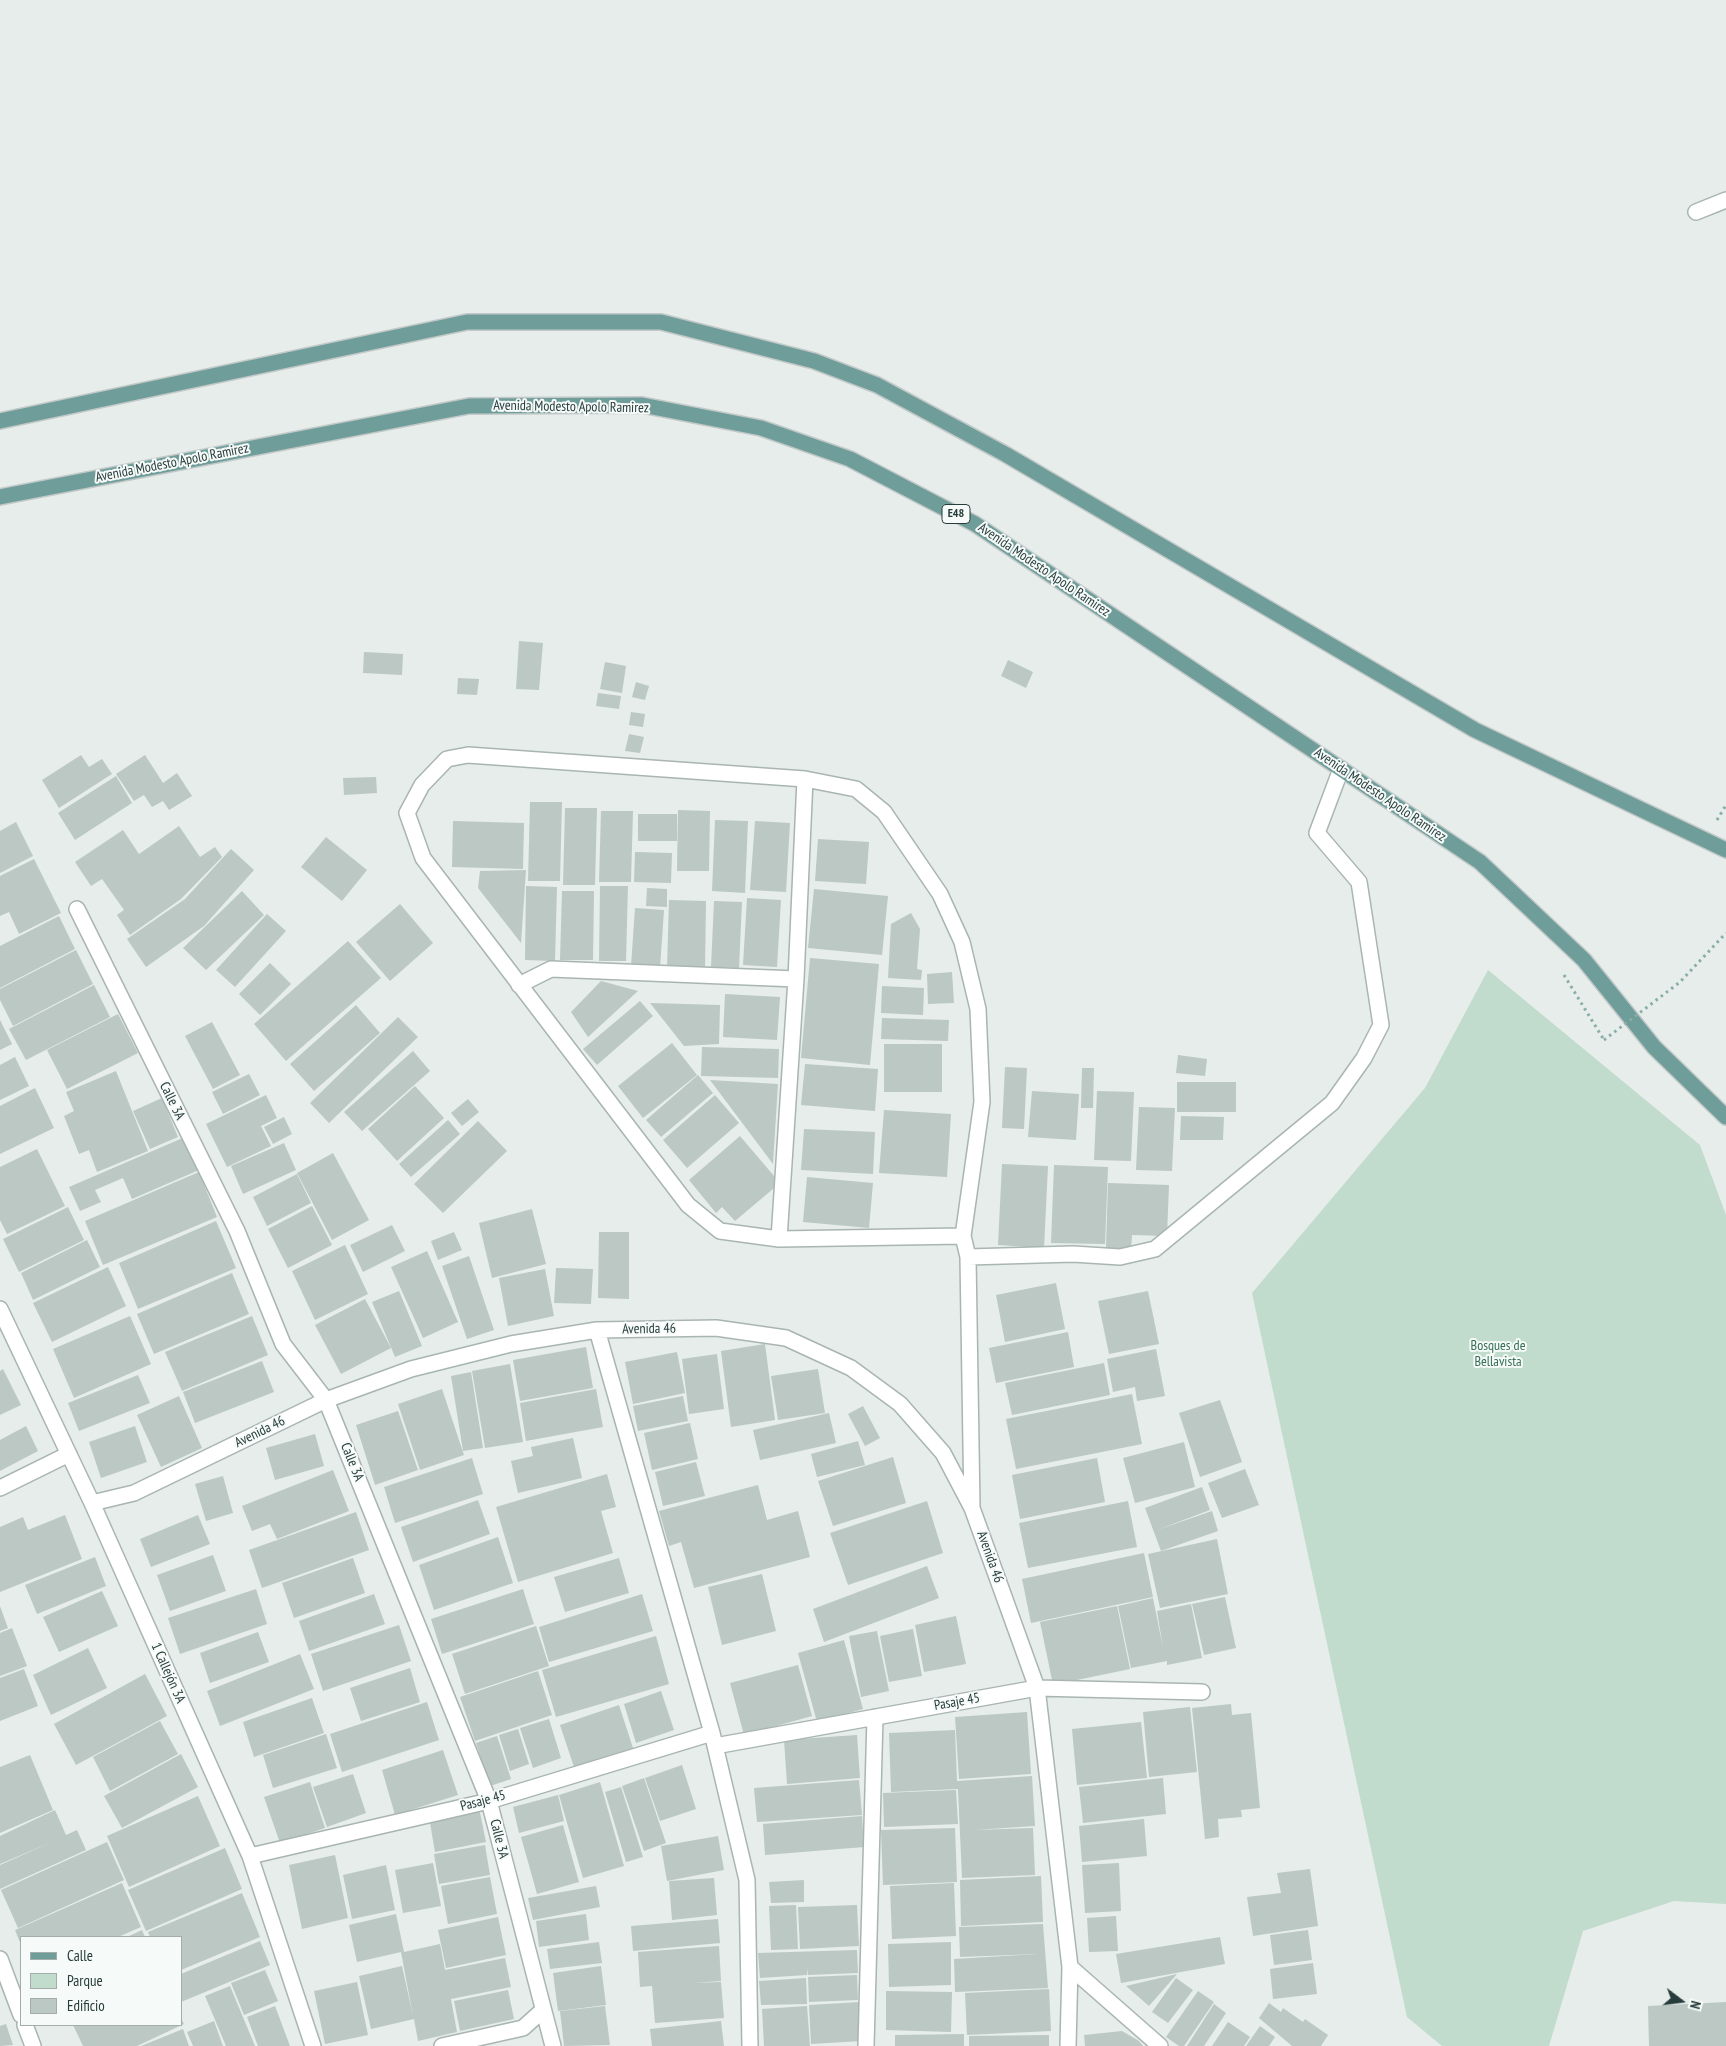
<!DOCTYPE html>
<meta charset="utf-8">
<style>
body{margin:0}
#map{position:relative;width:1726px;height:2046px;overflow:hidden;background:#e6edeb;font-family:"PT Sans Narrow",sans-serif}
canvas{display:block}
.legend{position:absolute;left:20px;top:1936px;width:162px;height:90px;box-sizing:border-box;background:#f6faf8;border:1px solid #a3aeac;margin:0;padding:6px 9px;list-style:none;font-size:15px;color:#263d3b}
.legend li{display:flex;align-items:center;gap:10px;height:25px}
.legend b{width:25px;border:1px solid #a3aeac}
.north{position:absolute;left:1656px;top:1976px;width:50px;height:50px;-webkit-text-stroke:4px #f6faf8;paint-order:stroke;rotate:105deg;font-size:14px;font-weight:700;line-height:20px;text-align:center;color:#263d3b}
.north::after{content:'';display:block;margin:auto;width:18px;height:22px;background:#263d3b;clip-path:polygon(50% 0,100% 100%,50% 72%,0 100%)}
</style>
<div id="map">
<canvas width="1726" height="2046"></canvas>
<ul class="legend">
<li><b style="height:6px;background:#6f9d99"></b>Calle</li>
<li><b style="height:14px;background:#c1dbcd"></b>Parque</li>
<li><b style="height:14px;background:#bbc8c4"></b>Edificio</li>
</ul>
<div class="north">N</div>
</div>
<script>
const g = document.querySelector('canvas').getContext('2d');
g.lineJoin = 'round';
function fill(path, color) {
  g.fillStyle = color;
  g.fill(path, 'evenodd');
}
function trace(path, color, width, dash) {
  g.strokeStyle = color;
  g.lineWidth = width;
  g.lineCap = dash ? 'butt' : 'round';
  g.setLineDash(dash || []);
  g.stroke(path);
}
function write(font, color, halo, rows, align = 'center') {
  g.font = font + ' "PT Sans Narrow",sans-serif';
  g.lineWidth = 4;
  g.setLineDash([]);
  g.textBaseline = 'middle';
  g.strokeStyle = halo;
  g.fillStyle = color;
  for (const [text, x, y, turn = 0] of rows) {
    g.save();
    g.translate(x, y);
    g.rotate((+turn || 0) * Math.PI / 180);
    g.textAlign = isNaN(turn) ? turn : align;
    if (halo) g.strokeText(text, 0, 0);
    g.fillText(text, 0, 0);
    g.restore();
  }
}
fill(new Path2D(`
 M1488,970L1700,1145L1726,1215V1904L1674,1901L1583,1931L1549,2046H1442L1407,2017L1252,1293L1425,1088Z`), '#c1dbcd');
fill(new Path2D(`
 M519,641L543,643L539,690L516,689Z
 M364,652L403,654L402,675L363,673Z
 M1008,660L1033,672L1026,688L1001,676Z
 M605,662L626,666L622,693L600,689Z
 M458,678L479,679L477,695L457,694Z
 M636,682L649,686L645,700L632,697Z
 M598,693L621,696L619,709L596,706Z
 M631,712L645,714L643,727L629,725Z
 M629,734L644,737L640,753L625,751Z
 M81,755L89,767L102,759L112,774L59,808L42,780Z
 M145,755L163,783L177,773L192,796L169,810L163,801L152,807L144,795L134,801L116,774Z
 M116,776L132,803L75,840L58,813Z
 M376,777L377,793L344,795L343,778Z
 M530,802H562L560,881H528Z
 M565,808H597L595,885H563Z
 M678,810L710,811L709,871H677Z
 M601,811H633L631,882H599Z
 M638,814H677V841H638Z
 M715,820L748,821L745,893L712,891Z
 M453,821L524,823L523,869L452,867Z
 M755,821L790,823L786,892L750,890Z
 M16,822L33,856L0,873V831Z
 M179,826L200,857L215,847L222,857L181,899L130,935L117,915L124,910L102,879L91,886L75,862L123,830L139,854Z
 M326,837L367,870L342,901L301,867Z
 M818,839L869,842L866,884L815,881Z
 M231,849L254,870L204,926L146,967L127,939L185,899Z
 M635,852L672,853L671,883L634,882Z
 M34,859L61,913L19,934L9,912L0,916V876Z
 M526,870L521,943L478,888L480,871Z
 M526,886L557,887L555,961L525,960Z
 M600,886H628L626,961H599Z
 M647,888L667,889V907L646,906Z
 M814,889L888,896L882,955L808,948Z
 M242,891L264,915L206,970L183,948Z
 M562,891H594L593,960H560Z
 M747,898L781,900L777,967L743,965Z
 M669,900L706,901L705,969H667Z
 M714,901L742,902L739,968L711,967Z
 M400,904L433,943L390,981L356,942Z
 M635,908L664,910L660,968L631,966Z
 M911,913L920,929L917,969L922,970L921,980L888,978L891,924Z
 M267,914L286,931L235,987L216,970Z
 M59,916L75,949L0,988V946Z
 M348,941L381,978L286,1061L254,1024Z
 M76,950L93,984L13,1026L0,1000V989Z
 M810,958L879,964L870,1065L801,1058Z
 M270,963L291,984L260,1015L239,994Z
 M952,972L954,1003L928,1004L927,974Z
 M601,981L638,991L588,1037L571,1012Z
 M94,985L110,1017L26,1060L9,1029Z
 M882,986L924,988L923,1015L881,1013Z
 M725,994L780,997L777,1040L723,1037Z
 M640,1001L653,1016L597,1065L583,1049Z
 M650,1003L720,1005L719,1044L684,1046Z
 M356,1005L380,1033L314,1091L290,1064Z
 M118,1014L138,1053L67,1089L47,1050Z
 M398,1017L418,1037L329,1123L310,1103Z
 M882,1018L949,1020L948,1041L881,1039Z
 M0,1020L12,1044L0,1050Z
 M212,1022L240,1075L213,1089L185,1036Z
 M672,1043L697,1075L643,1118L618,1086Z
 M884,1044H942V1092H884Z
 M702,1047L779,1049L778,1078L701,1076Z
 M413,1051L430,1071L362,1131L344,1112Z
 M1178,1055L1207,1059L1205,1076L1176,1073Z
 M15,1057L29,1086L0,1100V1065Z
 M805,1064L878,1069L875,1111L801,1105Z
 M1005,1067L1027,1068L1024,1129L1002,1128Z
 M1082,1068H1094L1093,1108H1081Z
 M116,1071L148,1151L97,1172L89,1150L79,1154L64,1116L74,1111L66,1092Z
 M249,1074L260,1095L223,1114L212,1092Z
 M698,1075L713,1093L661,1137L646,1120Z
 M710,1080L778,1084L773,1164Z
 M1177,1082H1236V1112H1177Z
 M415,1086L444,1118L397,1161L368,1129Z
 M35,1088L54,1128L0,1154V1106Z
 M1032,1091L1079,1094L1076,1140L1028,1137Z
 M1097,1091L1134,1092L1131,1161L1094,1160Z
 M266,1095L277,1118L261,1126L271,1146L227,1167L206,1124Z
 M715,1095L739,1123L687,1168L663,1140Z
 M162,1098L178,1137L150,1149L133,1111Z
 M468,1099L479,1112L462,1126L451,1113Z
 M1139,1107L1175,1108L1172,1171L1136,1170Z
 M884,1110L951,1114L947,1177L879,1173Z
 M1181,1116L1224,1117L1223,1140H1180Z
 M284,1117L292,1134L273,1144L264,1127Z
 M448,1120L460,1134L411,1177L399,1164Z
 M478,1121L507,1151L443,1213L414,1184Z
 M804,1129L875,1132L873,1174L801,1170Z
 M740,1136L780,1183L735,1221L722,1207L716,1213L689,1180Z
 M185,1137L199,1170L132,1199L123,1178L95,1190L101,1202L80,1211L69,1187Z
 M284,1143L296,1170L243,1194L231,1166Z
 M37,1149L65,1206L7,1234L0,1220V1167Z
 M333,1153L369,1220L332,1240L297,1173Z
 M1002,1164L1048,1166L1044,1248L998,1245Z
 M1054,1165L1108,1167L1105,1244L1051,1243Z
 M199,1172L217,1217L103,1265L85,1221Z
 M297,1174L311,1203L267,1226L253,1197Z
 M807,1177L873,1183L869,1228L803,1222Z
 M1108,1183L1169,1185L1167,1236L1132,1235L1131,1249L1106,1248Z
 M312,1206L332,1245L288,1268L268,1229Z
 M68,1207L84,1240L19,1272L3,1239Z
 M532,1209L546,1264L492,1278L479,1223Z
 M216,1221L236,1268L138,1309L119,1263Z
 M392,1225L405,1251L363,1272L350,1245Z
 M454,1232L462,1250L438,1260L431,1241Z
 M599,1232H629V1299L598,1298Z
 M87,1240L100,1267L33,1300L21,1273Z
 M345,1245L368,1294L315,1320L292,1271Z
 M427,1251L458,1322L423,1338L391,1267Z
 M469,1256L494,1330L467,1339L442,1266Z
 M108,1267L126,1306L52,1342L33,1303Z
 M556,1268L593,1269L591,1304L554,1303Z
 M545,1269L554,1316L508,1326L499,1278Z
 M232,1273L249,1314L154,1354L137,1314Z
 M1056,1283L1065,1329L1005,1342L996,1295Z
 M399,1291L422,1346L395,1357L372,1302Z
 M1148,1291L1159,1344L1109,1354L1098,1301Z
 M365,1299L391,1348L341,1374L315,1325Z
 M130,1316L151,1364L74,1398L53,1349Z
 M252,1316L268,1355L182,1391L165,1352Z
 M1068,1332L1074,1367L996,1383L989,1348Z
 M765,1344L775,1420L731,1427L721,1351Z
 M586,1347L593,1388L520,1401L513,1360Z
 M1156,1349L1165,1396L1137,1401L1135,1387L1113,1392L1107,1359Z
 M677,1352L685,1393L633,1404L625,1362Z
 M717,1354L724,1409L689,1414L682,1359Z
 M262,1361L274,1392L195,1423L183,1392Z
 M1104,1363L1110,1395L1012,1415L1005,1383Z
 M510,1364L523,1442L485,1448L472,1371Z
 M3,1369L21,1405L0,1415V1371Z
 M818,1369L825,1413L778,1420L771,1376Z
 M471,1372L483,1448L463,1451L451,1376Z
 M138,1375L150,1403L79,1431L68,1403Z
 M442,1389L464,1455L420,1470L398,1404Z
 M596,1389L603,1427L526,1441L520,1403Z
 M1132,1394L1142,1444L1016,1469L1006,1419Z
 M179,1396L202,1448L161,1467L137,1415Z
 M683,1396L688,1421L638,1431L633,1406Z
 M1220,1400L1242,1462L1200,1477L1179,1413Z
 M863,1406L880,1438L865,1446L848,1414Z
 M398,1411L418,1470L375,1485L356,1425Z
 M829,1413L836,1443L760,1460L753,1430Z
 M690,1423L698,1459L652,1470L644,1433Z
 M26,1426L38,1451L0,1471V1440Z
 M135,1426L147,1462L101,1478L89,1442Z
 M315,1434L324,1466L275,1480L266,1448Z
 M573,1438L582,1478L518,1493L511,1461L533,1456L531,1447Z
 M858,1441L865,1465L817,1477L811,1454Z
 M1184,1442L1195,1487L1135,1503L1123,1458Z
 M893,1457L906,1503L833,1526L818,1481Z
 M472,1458L483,1494L395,1523L384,1487Z
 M1097,1458L1105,1502L1020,1519L1012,1475Z
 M696,1462L705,1496L663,1506L655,1472Z
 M1245,1469L1259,1505L1222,1518L1208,1483Z
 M333,1470L349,1511L277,1539L270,1524L252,1531L242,1506Z
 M607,1474L616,1507L601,1511L613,1553L518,1582L496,1507Z
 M223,1476L233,1513L206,1521L195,1484Z
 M758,1485L767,1520L798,1511L810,1557L694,1588L681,1542L669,1546L659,1511Z
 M1202,1487L1210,1510L1157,1530L1212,1511L1218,1531L1161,1551L1145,1508Z
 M478,1500L490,1534L413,1562L401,1527Z
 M927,1501L943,1553L848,1585L830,1533Z
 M1128,1501L1137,1547L1028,1568L1019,1523Z
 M356,1512L369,1550L262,1588L249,1550Z
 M65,1515L82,1559L0,1592V1527L23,1517L28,1530Z
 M198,1515L210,1544L151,1567L140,1539Z
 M498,1537L513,1583L434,1610L419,1565Z
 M1217,1539L1228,1594L1160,1608L1148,1554Z
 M1144,1553L1153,1597L1031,1623L1022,1579Z
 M213,1555L226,1591L170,1611L157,1575Z
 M95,1557L106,1586L37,1614L25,1585Z
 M353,1558L365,1593L294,1618L282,1583Z
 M619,1558L629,1593L565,1612L554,1577Z
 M927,1566L939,1598L824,1642L813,1609Z
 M762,1574L776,1631L722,1645L708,1587Z
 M256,1589L267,1624L180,1654L168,1618Z
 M523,1589L534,1624L442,1654L431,1619Z
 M102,1591L118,1626L59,1652L43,1617Z
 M374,1594L385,1624L309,1651L299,1621Z
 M642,1594L653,1631L549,1662L539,1627Z
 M1225,1597L1236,1648L1204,1655L1192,1604Z
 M1153,1598L1163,1648L1157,1611L1191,1604L1202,1658L1167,1665V1661L1131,1668L1118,1606Z
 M0,1606L8,1628L0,1631Z
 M1117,1606L1130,1669L1053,1685L1040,1622Z
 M956,1616L966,1664L924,1672L915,1625Z
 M399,1625L411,1661L323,1691L311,1654Z
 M536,1626L549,1666L465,1694L452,1654Z
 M12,1628L27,1666L0,1676V1633Z
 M913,1629L922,1676L889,1682L880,1636Z
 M877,1631L889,1691L861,1697L849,1636Z
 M258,1632L269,1662L210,1683L200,1653Z
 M656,1636L669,1684L556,1717L542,1670Z
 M844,1640L863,1709L817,1722L798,1653Z
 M88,1648L107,1688L51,1715L33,1675Z
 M300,1654L314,1689L220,1726L207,1691Z
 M798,1665L812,1716L744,1735L730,1683Z
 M410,1668L420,1702L361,1721L350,1688Z
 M24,1669L38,1706L0,1721V1678Z
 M538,1671L552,1715L475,1741L460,1697Z
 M145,1674L167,1716L76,1765L54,1724Z
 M661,1691L674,1730L636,1743L624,1704Z
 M312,1698L324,1733L254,1757L243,1722Z
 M427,1702L439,1740L342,1772L330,1734Z
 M1231,1704L1232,1715L1251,1713L1260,1808L1241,1810L1242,1817L1218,1819L1219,1837L1205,1839L1192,1708Z
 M619,1705L633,1748L574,1767L560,1725Z
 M1190,1707L1197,1772L1149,1777L1143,1712Z
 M1027,1712L1031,1774L959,1779L955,1717Z
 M549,1719L561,1758L533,1768L520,1728Z
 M160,1721L178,1754L110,1791L93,1757Z
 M1141,1722L1147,1778L1077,1785L1072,1729Z
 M518,1729L529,1764L510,1771L499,1735Z
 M955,1730L957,1781L1032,1776L1035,1826L974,1830L1033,1828L1035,1875L962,1878L958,1789L891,1792L889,1733Z
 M326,1734L337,1768L273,1788L263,1755Z
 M857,1735L860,1778L787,1784L784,1740Z
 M497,1736L511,1779L490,1786L476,1743Z
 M443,1750L458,1795L395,1815L382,1770Z
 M181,1754L198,1787L122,1828L104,1796Z
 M30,1755L53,1810L0,1833V1767Z
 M682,1765L696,1809L660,1821L645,1778Z
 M353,1774L366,1813L327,1827L313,1787Z
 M644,1778L666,1843L644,1851L622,1786Z
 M1163,1778L1166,1814L1083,1823L1079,1787Z
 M859,1780L862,1815L757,1822L754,1788Z
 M310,1782L325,1828L280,1843L264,1797Z
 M600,1782L624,1866L583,1878L559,1795Z
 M621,1787L643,1857L626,1862L605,1792Z
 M956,1790L958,1824L884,1827L883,1793Z
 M558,1795L564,1821L519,1833L513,1807Z
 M198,1796L220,1846L129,1887L107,1836Z
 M479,1808L486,1842L435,1852L429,1817Z
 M55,1810L66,1835L77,1830L86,1850L0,1889V1865L52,1842L0,1864V1836Z
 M862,1816L864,1847L765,1855L763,1824Z
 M1144,1819L1147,1856L1082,1862L1079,1826Z
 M563,1825L579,1882L537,1894L521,1837Z
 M955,1828L957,1882L883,1885L881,1830Z
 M718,1836L724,1870L667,1881L661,1846Z
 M107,1842L124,1880L18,1928L1,1890Z
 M485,1845L490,1875L439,1884L434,1854Z
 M225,1848L242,1889L146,1931L128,1890Z
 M335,1855L348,1918L302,1929L289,1865Z
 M433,1863L441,1906L403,1913L395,1870Z
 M1119,1863L1121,1911L1085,1913L1082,1865Z
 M386,1865L395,1910L352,1919L343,1875Z
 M1310,1869L1318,1926L1253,1936L1247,1897L1281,1893L1277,1873Z
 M1041,1876L1043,1922L961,1926L960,1880Z
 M490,1877L497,1914L448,1924L441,1886Z
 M714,1878L717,1915L672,1920L669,1881Z
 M804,1880V1902L771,1903L769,1882Z
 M122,1883L141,1927L118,1937H21V1945L15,1930Z
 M954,1883L956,1936L892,1939L890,1886Z
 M596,1886L600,1907L533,1920L528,1898Z
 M242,1893L260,1937L181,1970V1937H150L148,1932Z
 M796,1905L798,1949L771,1950L769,1906Z
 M857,1905L859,1946L800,1949L798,1907Z
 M396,1914L404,1952L440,1944L445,1970L505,1958L511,1987L451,1999L457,2032L418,2041L414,2019L371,2029L359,1976L402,1966L413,2016L401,1952L357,1962L349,1925Z
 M586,1914L589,1940L539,1947L536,1921Z
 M1116,1916L1118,1951L1089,1952L1087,1918Z
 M498,1917L506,1955L446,1968L438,1930Z
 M718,1919L720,1943L633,1951L631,1926Z
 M1043,1924L1048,1988L955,1992L954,1959L1038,1954L960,1957L959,1927Z
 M142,1930L145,1937H127Z
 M1308,1930L1312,1960L1274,1965L1270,1935Z
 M1220,1937L1225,1964L1121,1983L1116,1954Z
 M260,1941L270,1965L181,2002V1974Z
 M599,1942L602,1963L550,1969L547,1949Z
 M951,1942V1985L889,1987L888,1944Z
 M719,1946L721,1981L692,1983L721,1982L724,2018L655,2023L652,1986L640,1987L638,1952Z
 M857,1950L858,1973L808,1975L807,1968V1975L760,1978L758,1953Z
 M1313,1963L1317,1994L1273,1999L1270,1969Z
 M601,1966L606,2005L558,2011L553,1973Z
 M265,1970L278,2001L244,2015L231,1983Z
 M1177,1974L1149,2006L1126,1986Z
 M857,1975L858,2000L809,2002L808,1977Z
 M806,1978L807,2004L761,2005L759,1981Z
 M1176,1978L1193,1990L1168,2023L1152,2012Z
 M357,1982L368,2035L325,2044L314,1991Z
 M230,1986L255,2046H226L205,1996Z
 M1049,1989L1051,2031L967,2035L965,1993Z
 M508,1990L514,2019L460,2031L454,2001Z
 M886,1991L952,1992L951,2032L886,2030Z
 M1198,1991L1214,2002L1184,2046H1179L1166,2037Z
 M860,2002L862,2041L811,2044L809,2005Z
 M1726,2002V2046H1649L1648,2006Z
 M1269,2003L1281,2012L1283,2008L1303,2022L1305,2019L1328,2035L1321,2046H1292L1259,2018Z
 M1214,2004L1226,2013L1204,2046H1187Z
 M275,2006L290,2046H258L247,2017Z
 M605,2006L610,2045L564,2046L560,2011Z
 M807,2006L810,2046H764L762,2009Z
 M181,2018L184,2024L137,2046H83L73,2025H181Z
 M214,2021L223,2046H193L187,2032Z
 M721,2021L724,2046H652L650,2029Z
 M1228,2022L1250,2037L1244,2046H1212Z
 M6,2024L13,2045L0,2046V2026Z
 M1260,2026L1275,2037L1269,2046H1246Z
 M183,2029L189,2046H141Z
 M1122,2031L1139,2041L1143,2046H1085L1084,2035Z
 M964,2034V2046H895V2035Z
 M1049,2035V2046H969V2036Z`), '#bbc8c4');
const minor = new Path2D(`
 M1696,212L1726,200
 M77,909L237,1231L283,1344L326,1400L489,1801L553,2046
 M519,985L551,969L796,979
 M963,1236L779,1239L720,1231L688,1205L423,858L407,813L422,785L447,759L468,755L805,779L856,789L884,812L940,894L962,942L978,1009L982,1102L963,1236L968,1257L972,1508
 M779,1239L796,979L805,779
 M968,1257L1073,1254L1120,1257L1155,1249L1332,1103L1364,1058L1381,1025L1359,882L1317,833L1341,769
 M0,1309L92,1503L250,1856L313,2046
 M597,1330L712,1733L747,1880L750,2046
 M0,1488L69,1454
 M92,1503L134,1493L326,1400L411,1369L511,1344L597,1330L716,1328L786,1338L851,1368L900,1404L943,1453L972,1508L1037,1688L1070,1967L1068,2046
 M715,1746L1037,1688L1202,1692
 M250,1856L489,1801L712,1733
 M0,1959L21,2015
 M1070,1967L1160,2046
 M25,2025L33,2046
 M442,2046L523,2028L543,2010
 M866,2046L875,1717`);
const major = new Path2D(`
 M0,421L467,322H661L814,361L877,385L1005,454L1475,730L1726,850
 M0,497L469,406L642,405L761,428L850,459L975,524L1480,862L1584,960L1654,1047L1726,1117`);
trace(minor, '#a9b5b3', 18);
trace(major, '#c2c9c8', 18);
trace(new Path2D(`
 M1717,820L1726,805
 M1564,975L1604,1040`), '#8aada8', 3, [2.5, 4]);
trace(minor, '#fff', 15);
trace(major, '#6f9d99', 15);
trace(new Path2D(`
 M1604,1040L1680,982L1726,933`), '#8aada8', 3, [2.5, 4]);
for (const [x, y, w] of [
 [956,514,28]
]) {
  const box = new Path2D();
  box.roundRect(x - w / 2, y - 9.5, w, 19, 4);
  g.fillStyle = '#f6faf8';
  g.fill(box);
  trace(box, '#263d3b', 1);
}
write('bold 12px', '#263d3b', null, [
 ["E48",956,514]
]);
write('14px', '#263d3b', '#f6faf8', [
 ["Avenida Modesto Apolo Ramirez",571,407,1],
 ["Avenida Modesto Apolo Ramirez",172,463,-11],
 ["Avenida Modesto Apolo Ramirez",1044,570,34],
 ["Avenida Modesto Apolo Ramirez",1380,795,34],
 ["Calle 3A",172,1101,64],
 ["Avenida 46",649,1329,-1],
 ["Avenida 46",260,1432,-26],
 ["Calle 3A",352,1462,68],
 ["Avenida 46",990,1557,70],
 ["1 Callejón 3A",168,1673,66],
 ["Pasaje 45",957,1702,-10],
 ["Pasaje 45",483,1801,-15],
 ["Calle 3A",499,1839,76]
]);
write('14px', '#357055', '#f6faf8', [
 ["Bosques de",1498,1346],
 ["Bellavista",1498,1362]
]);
</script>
